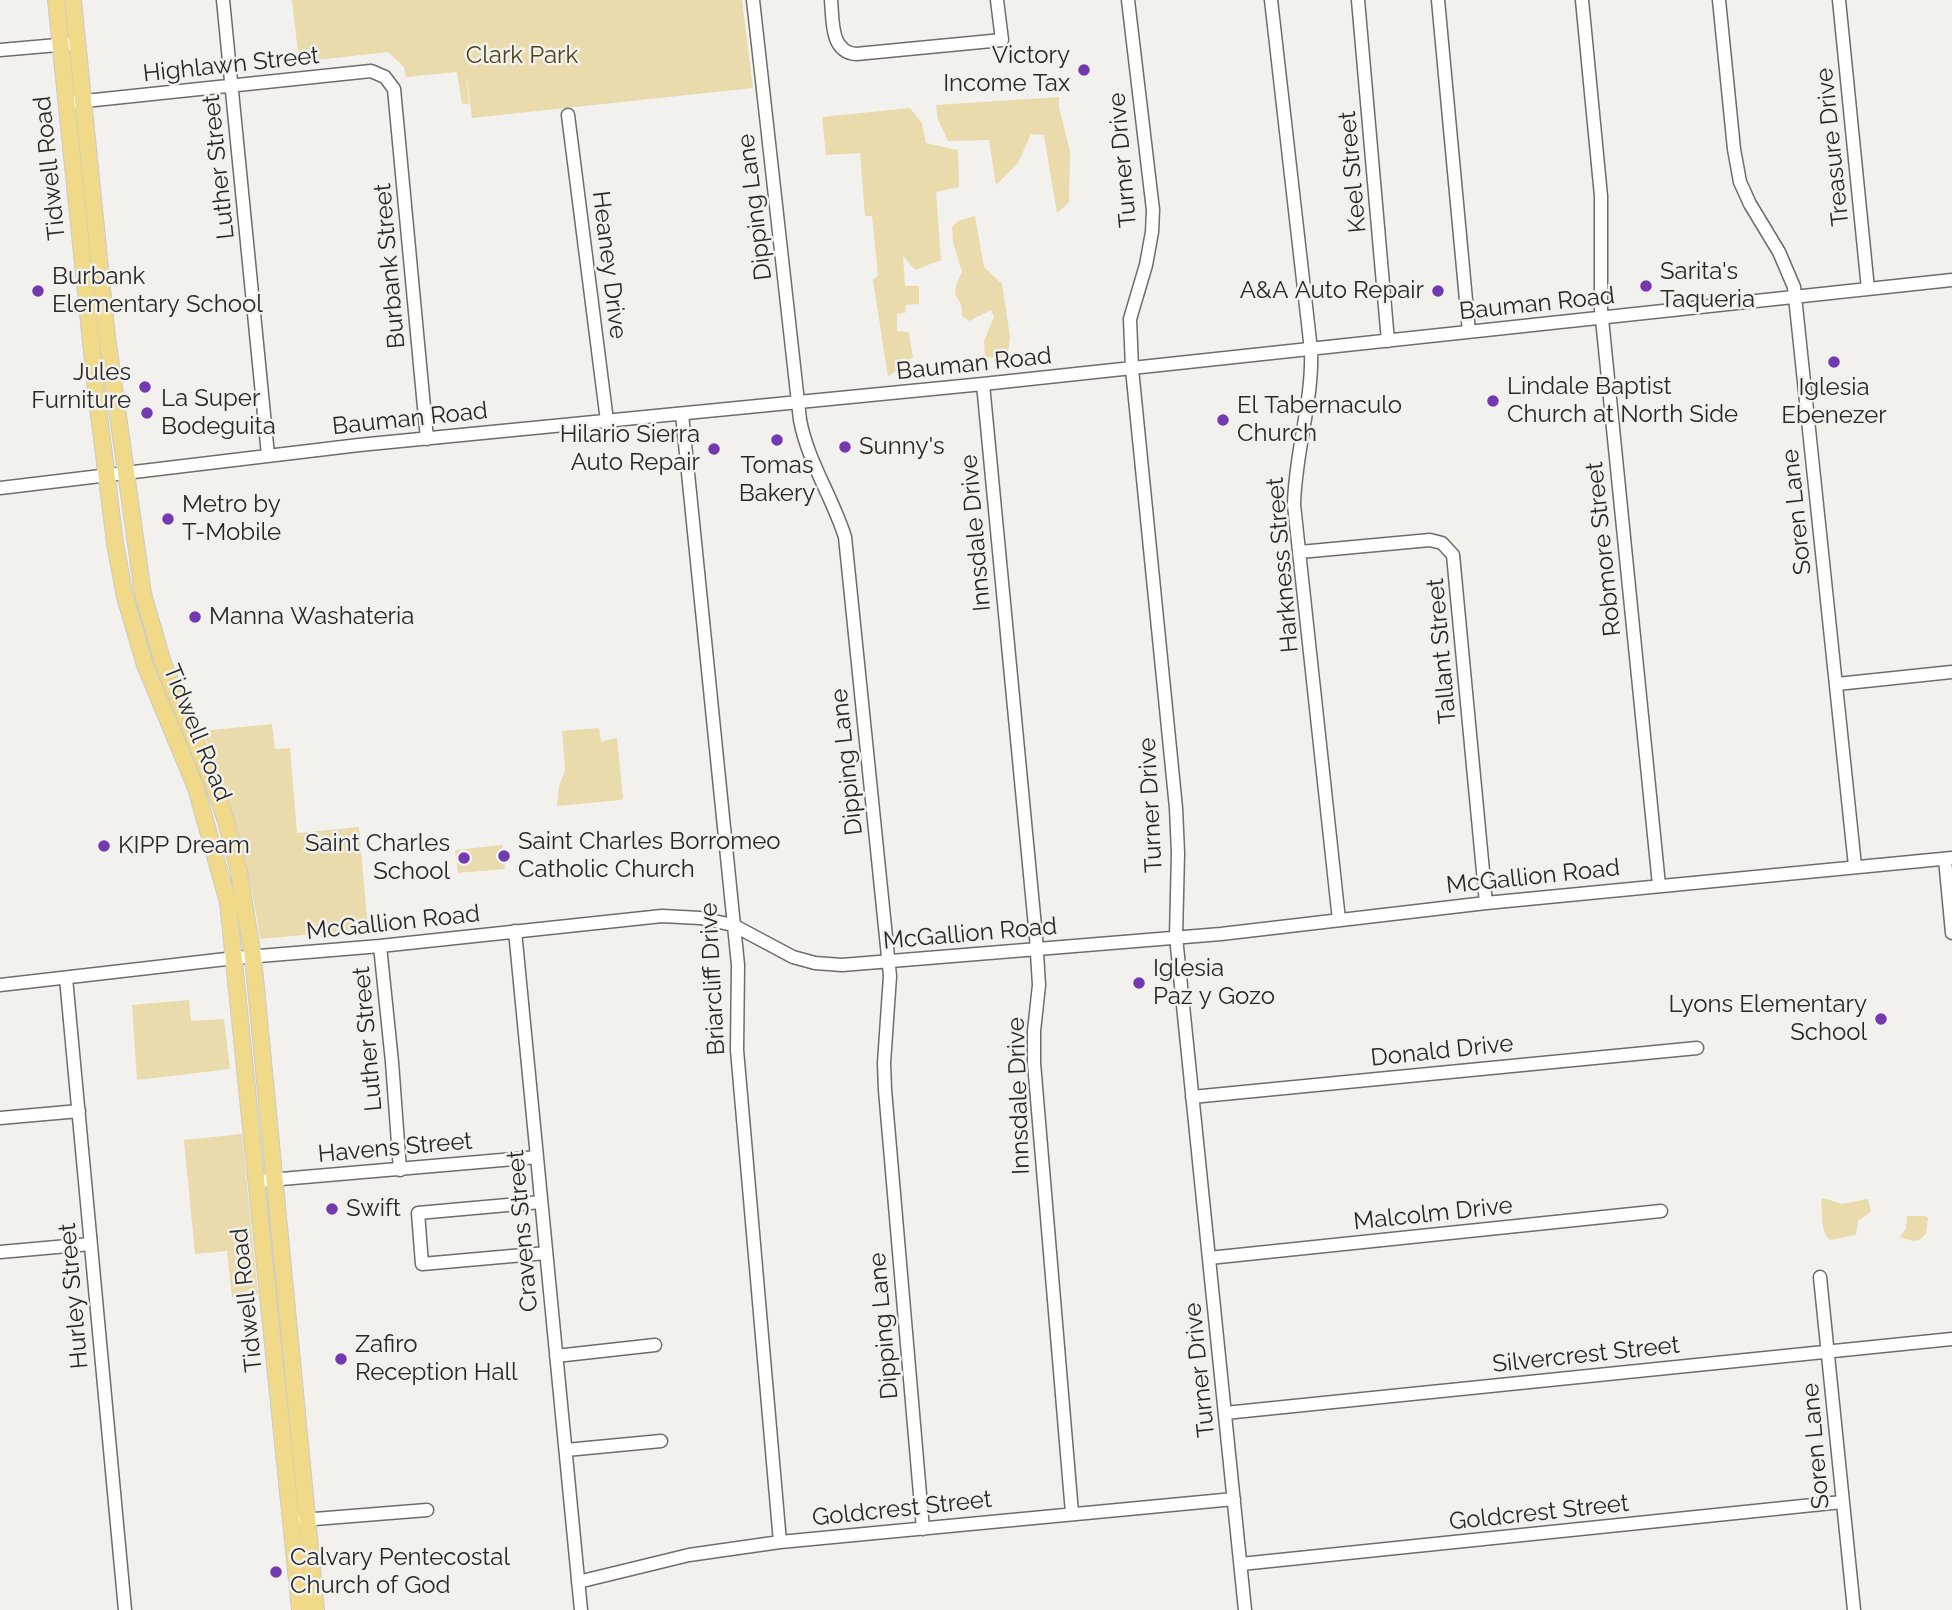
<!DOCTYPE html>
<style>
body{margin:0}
canvas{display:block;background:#f2f1ed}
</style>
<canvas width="1952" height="1610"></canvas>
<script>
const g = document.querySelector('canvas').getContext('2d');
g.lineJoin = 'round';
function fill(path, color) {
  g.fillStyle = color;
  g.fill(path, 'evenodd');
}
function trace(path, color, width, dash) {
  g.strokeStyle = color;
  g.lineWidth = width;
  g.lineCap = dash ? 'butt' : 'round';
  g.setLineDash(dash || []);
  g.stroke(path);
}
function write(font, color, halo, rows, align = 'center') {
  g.font = font + ' Raleway,sans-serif';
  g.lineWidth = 5;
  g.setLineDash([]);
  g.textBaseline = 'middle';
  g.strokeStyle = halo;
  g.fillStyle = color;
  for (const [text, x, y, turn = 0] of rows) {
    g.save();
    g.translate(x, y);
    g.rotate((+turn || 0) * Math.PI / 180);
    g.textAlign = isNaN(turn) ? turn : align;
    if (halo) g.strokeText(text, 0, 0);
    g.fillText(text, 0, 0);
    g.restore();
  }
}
fill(new Path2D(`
 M292,0H742L753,88L472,118L466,71L469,104H462L457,72L406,77L404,67L388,52L299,62Z
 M1059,97V108L1070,151L1069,202L1057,213L1044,135L1031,134L1018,163L996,185L989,140L948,141L938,120L936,105Z
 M910,108L922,123L926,143L958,150L959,187L936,192L941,260L915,270L903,256L905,286H919V304L906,305L905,313L897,314V331L909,332L913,357L888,377L873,280L878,275L872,216H865L860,153L826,155L822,117Z
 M975,216L984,267L1002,284L1010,337L1008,352L1001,358L985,357L984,341L994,317L991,310L969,321L962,316C964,293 946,303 962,272L953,242L952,227L958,221Z
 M272,724L275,749L290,748L297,833L359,827L368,929L260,939C249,862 232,802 202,731Z
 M599,728L601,741L617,738L623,798L621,800L557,806L559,786L565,771L562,731Z
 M502,845L505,869L458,873L455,850Z
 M189,1000L191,1021L224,1019L230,1069L137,1080L132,1005Z
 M242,1134L258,1295L232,1297L227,1251L195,1254L184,1140Z
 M1823,1198L1842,1204L1868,1199L1871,1212L1858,1221L1856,1235L1830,1240C1820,1232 1823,1213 1821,1200Z
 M1907,1216H1925L1928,1218L1926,1233C1919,1244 1910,1241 1900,1237L1906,1229Z`), '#eadbad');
const minor = new Path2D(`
 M223,0L268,455
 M753,0L800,420C808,462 832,496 845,537L890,976L884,1063L885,1090L923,1529
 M831,0C833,20 830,52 856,54L1002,40L997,0
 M1128,0L1153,210L1152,232L1146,265L1130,319L1132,369L1176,808L1178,853L1176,937L1245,1610
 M1271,0L1311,350C1313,402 1295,452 1294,505L1339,920
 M1358,0L1388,341
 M1438,0L1469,332
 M1582,0L1601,196V309L1659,885
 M1719,0L1734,149L1740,182L1750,204L1779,252L1794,287L1855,866
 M1839,0L1868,289
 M0,50L69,44
 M66,103L371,71L385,77L394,89L427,439
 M568,115L607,421
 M983,384L1036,937L1039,985L1034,1031V1063L1072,1513
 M682,414L738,965L737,1050L780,1542
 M0,488L359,445L983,384L1952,280
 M1300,552L1430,540L1442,543L1453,555L1486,903
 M1837,684L1952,672
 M1945,859L1952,933
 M515,931L581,1610
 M380,946L392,1062L400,1170
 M66,978L125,1610
 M0,985L235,958L380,946L662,916L700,918L733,925L793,957L815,963L842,965L1221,934L1486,903L1952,858
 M1192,1097L1697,1048
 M0,1118L79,1111
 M258,1181L537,1157
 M541,1202L418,1213L422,1264L546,1253
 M0,1252L90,1244
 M1209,1258L1661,1211
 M1820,1277L1854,1610
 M556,1356L655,1345
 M1225,1413L1952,1339
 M566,1450L661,1441
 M302,1520L427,1510
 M1241,1564L1842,1502
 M578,1582L689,1555L780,1542L1234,1499`);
const major = new Path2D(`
 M56,0L96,391L115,543L125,597L145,665L196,788L228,902L300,1610
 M73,0L107,337L143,594L163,663L214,786L226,821L239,872L253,957L316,1610`);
trace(minor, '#6e6d69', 15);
trace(major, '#cbcbcb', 18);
trace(minor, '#fff', 12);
trace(major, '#f0d989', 16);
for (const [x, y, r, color] of [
 [1084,70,7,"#733ab0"],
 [1646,286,7,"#733ab0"],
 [38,291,7,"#733ab0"],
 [1438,291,7,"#733ab0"],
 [1834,362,7,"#733ab0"],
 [145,387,7,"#733ab0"],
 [1493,401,7,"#733ab0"],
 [147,413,7,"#733ab0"],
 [1223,420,7,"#733ab0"],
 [777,440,7,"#733ab0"],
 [845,447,7,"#733ab0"],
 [714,449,7,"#733ab0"],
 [168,519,7,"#733ab0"],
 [195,617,7,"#733ab0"],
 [104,846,7,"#733ab0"],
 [504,856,7,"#733ab0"],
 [464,858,7,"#733ab0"],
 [1139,983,7,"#733ab0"],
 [1881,1019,7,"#733ab0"],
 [332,1209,7,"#733ab0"],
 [341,1359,7,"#733ab0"],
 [276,1572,7,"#733ab0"]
]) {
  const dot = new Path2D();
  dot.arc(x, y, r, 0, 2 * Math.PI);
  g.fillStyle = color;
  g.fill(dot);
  trace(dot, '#f2f1ed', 2.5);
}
write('24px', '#4f4319', '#f2f1ed', [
 ["Clark Park",522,56]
]);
write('24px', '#282826', '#f2f1ed', [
 ["Victory",1070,56,"right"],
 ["Income Tax",1070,84,"right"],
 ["Sarita's",1660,272],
 ["Taqueria",1660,300],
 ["Burbank",52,277],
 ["Elementary School",52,305],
 ["A&A Auto Repair",1424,291,"right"],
 ["Jules",131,373,"right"],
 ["Furniture",131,401,"right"],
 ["Lindale Baptist",1507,387],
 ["Church at North Side",1507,415],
 ["Iglesia",1834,388,"center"],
 ["Ebenezer",1834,416,"center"],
 ["La Super",161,399],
 ["Bodeguita",161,427],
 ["El Tabernaculo",1237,406],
 ["Church",1237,434],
 ["Hilario Sierra",700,435,"right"],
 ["Auto Repair",700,463,"right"],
 ["Sunny's",859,447],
 ["Tomas",777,466,"center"],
 ["Bakery",777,494,"center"],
 ["Metro by",182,505],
 ["T-Mobile",182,533],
 ["Manna Washateria",209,617],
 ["Saint Charles Borromeo",518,842],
 ["Catholic Church",518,870],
 ["Saint Charles",450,844,"right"],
 ["School",450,872,"right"],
 ["KIPP Dream",118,846],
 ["Iglesia",1153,969],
 ["Paz y Gozo",1153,997],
 ["Lyons Elementary",1867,1005,"right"],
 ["School",1867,1033,"right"],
 ["Swift",346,1209],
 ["Zafiro",355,1345],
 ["Reception Hall",355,1373],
 ["Calvary Pentecostal",290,1558],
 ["Church of God",290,1586]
], 'left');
write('24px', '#282826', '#f2f1ed', [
 ["Highlawn Street",231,65,-6],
 ["Treasure Drive",1833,147,-96],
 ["Turner Drive",1123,160,-95],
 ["Luther Street",219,167,-96],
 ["Tidwell Road",50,168,-96],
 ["Keel Street",1353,172,-95],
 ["Dipping Lane",755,207,-97],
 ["Heaney Drive",609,265,83],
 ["Burbank Street",390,266,-95],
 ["Bauman Road",1537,304,-6],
 ["Bauman Road",974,364,-6],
 ["Bauman Road",410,419,-6],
 ["Soren Lane",1797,512,-96],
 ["Innsdale Drive",976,533,-95],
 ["Robmore Street",1604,549,-96],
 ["Harkness Street",1283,565,-95],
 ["Tallant Street",1442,651,-95],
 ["Tidwell Road",197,733,68],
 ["Dipping Lane",847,762,-96],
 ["Turner Drive",1151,805,-93],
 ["McGallion Road",1533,877,-6],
 ["McGallion Road",393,923,-6],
 ["McGallion Road",970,934,-5],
 ["Briarcliff Drive",713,979,-93],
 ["Luther Street",368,1039,-95],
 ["Donald Drive",1442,1051,-6],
 ["Innsdale Drive",1019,1096,-92],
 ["Havens Street",395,1148,-5],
 ["Malcolm Drive",1433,1214,-6],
 ["Cravens Street",523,1231,-95],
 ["Hurley Street",74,1296,-95],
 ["Tidwell Road",247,1300,-96],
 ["Dipping Lane",884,1326,-95],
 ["Silvercrest Street",1586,1355,-6],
 ["Turner Drive",1200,1370,-96],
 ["Soren Lane",1816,1446,-95],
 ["Goldcrest Street",902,1509,-6],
 ["Goldcrest Street",1539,1513,-6]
]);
</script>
